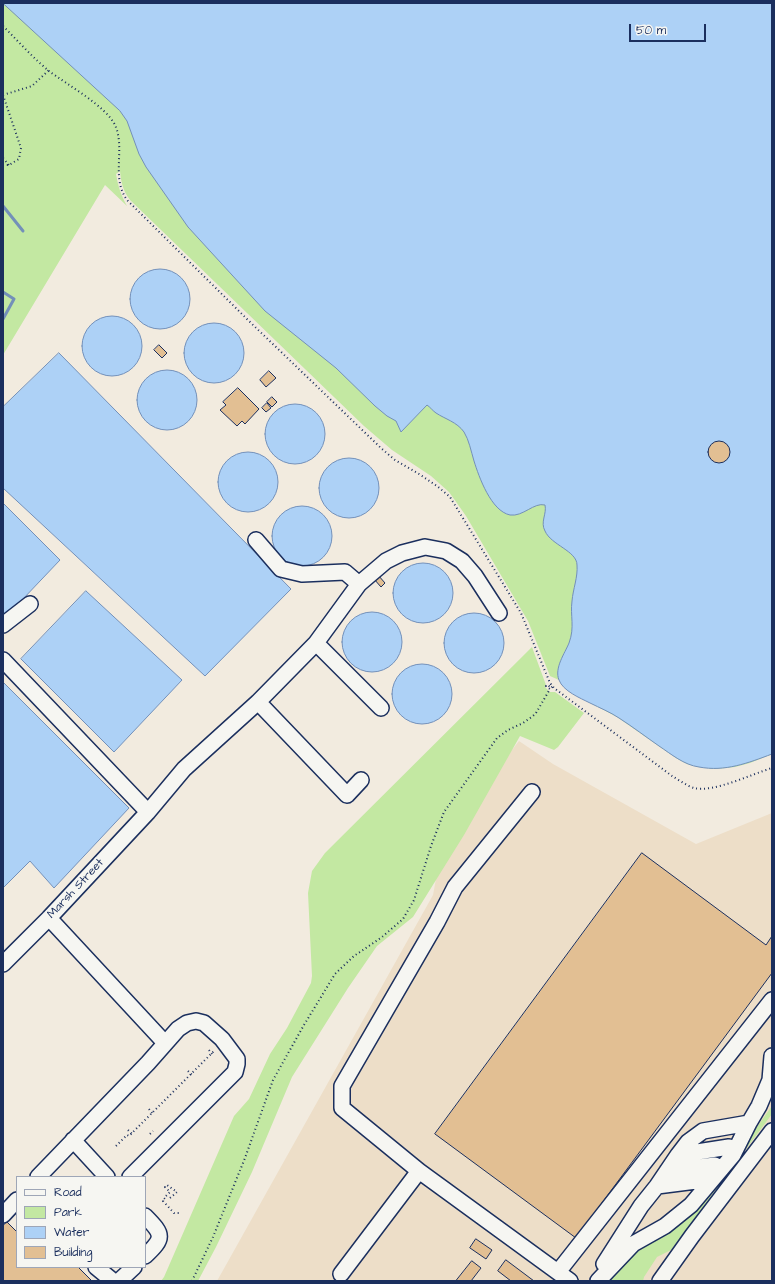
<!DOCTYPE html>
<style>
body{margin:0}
#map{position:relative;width:775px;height:1284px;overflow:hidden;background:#f2ebdf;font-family:"Architects Daughter",sans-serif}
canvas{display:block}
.frame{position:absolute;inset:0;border:4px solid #1b2f5e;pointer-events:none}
.legend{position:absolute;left:16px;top:1176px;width:130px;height:92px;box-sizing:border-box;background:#f6f6f2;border:1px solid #9ea6b7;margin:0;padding:5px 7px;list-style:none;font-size:12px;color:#1b2f5e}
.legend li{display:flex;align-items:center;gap:8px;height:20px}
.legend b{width:20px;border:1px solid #9ea6b7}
.scale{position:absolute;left:629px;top:24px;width:77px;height:18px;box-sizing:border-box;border:2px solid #1b2f5e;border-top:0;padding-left:5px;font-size:12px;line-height:14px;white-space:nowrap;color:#1b2f5e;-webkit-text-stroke:3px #f6f6f2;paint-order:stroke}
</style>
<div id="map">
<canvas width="775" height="1284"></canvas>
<div class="frame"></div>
<ul class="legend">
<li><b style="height:5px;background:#f6f6f2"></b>Road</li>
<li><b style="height:11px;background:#c3e8a2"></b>Park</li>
<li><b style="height:11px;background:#add1f6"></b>Water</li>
<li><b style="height:11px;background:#e2bf93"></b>Building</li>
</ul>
<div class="scale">50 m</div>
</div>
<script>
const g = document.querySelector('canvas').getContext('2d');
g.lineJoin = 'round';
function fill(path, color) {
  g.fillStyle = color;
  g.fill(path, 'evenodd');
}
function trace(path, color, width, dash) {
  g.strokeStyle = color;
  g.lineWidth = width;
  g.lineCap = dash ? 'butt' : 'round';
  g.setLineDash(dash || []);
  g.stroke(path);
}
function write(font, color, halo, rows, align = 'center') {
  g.font = font + ' "Architects Daughter",sans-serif';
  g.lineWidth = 3.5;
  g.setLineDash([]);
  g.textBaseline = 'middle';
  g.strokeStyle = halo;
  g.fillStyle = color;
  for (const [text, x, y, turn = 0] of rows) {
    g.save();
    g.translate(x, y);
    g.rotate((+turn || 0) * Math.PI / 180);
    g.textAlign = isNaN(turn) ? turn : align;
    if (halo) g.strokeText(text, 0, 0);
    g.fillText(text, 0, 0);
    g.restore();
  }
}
fill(new Path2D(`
 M519,741L553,764L696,844L772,813V1281H217L433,895L444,836Z`), '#eddec8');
fill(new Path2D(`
 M3,3H73L273,204L772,754L750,763L735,767L715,769L698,767L687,764L676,758L617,717L579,697L565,688L559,680L550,676L528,621L466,516L454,499L449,492L431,476L392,450L364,426L130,200C123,191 121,182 120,171L116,174C118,186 121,195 127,206L105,185L3,355Z
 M532,647L546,685L545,687L550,692H555L584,713L558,747L554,750L520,736L464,835L413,917L377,946L348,988L292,1077L252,1172L216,1247L198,1281H161L164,1277L234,1116L249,1099L270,1054L287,1028L311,983L312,976L308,893L312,871L325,853Z
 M772,1106V1114L671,1250L657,1257L644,1277L643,1281H609L610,1276L634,1254L683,1222L708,1195Z`), '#c3e8a2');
const water = new Path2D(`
 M3,3H772V754C748,763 725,772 699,767C684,765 671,754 659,746C646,737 633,727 619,718C610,712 600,708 590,703C580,698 563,691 559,680C554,668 565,653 569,643C575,627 570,616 572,601C573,589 578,577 577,565C577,551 551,545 545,531C540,522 547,514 545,505C534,502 523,517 510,515C491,511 479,477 474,461C471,451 469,440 464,432C457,422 445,419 436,413C433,411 430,407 427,405L401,432L396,421L387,416L375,406L336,368L265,311L188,227L146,167L139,154L127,121L120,111Z
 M130 299a30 30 0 1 1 60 0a30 30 0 1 1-60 0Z
 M82 346a30 30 0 1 1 60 0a30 30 0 1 1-60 0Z
 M184 353a30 30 0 1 1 60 0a30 30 0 1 1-60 0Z
 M59,353L291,589L205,676L3,488V407Z
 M137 400a30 30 0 1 1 60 0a30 30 0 1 1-60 0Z
 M265 434a30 30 0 1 1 60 0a30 30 0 1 1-60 0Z
 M218 482a30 30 0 1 1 60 0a30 30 0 1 1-60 0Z
 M319 488a30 30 0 1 1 60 0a30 30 0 1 1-60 0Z
 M3,503L60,560L3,620Z
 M272 536a30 30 0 1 1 60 0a30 30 0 1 1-60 0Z
 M393 593a30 30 0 1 1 60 0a30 30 0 1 1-60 0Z
 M86,591L182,680L114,752L21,659Z
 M342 642a30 30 0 1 1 60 0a30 30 0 1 1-60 0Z
 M444 643a30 30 0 1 1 60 0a30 30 0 1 1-60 0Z
 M392 694a30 30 0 1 1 60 0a30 30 0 1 1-60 0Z
 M3,682L129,808L54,888L30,861L3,888Z`);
fill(water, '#add1f6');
trace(water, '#7390b9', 1);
trace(new Path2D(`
 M3,206L23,231
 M3,292L14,299L3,319`), '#7390b9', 3);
const building = new Path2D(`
 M159,345L167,353L162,358L154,350Z
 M269,371L276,378L266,387L260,380Z
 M238,388L259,409L245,424L242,421L237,426L220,410L226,405L223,402Z
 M272,397L277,402L272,407L267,402Z
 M267,403L271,408L266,412L262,408Z
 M708 452a11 11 0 1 1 22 0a11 11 0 1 1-22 0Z
 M378,575L385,583L381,587L374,579Z
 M642,853L766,945L772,936V973L576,1238L435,1134Z
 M7,1222L17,1232V1267H78L92,1281H3V1226Z
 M476,1239L492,1250L486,1259L470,1248Z
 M506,1260L534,1281H511L498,1271Z
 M472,1261L481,1268L471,1281H456Z`);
fill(building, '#e2bf93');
trace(building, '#1b2f5e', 1);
const minor = new Path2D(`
 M256,540L281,569L302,574L345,572L359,584L316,643
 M359,584L386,561L402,553L425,547L446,551L462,561L475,576L499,613
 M3,625L30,604
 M3,660L148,812
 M258,702L347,795L361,780
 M49,918L165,1043
 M3,964L49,918L148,812L184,769L258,702L316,643L381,708
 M73,1140L107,1177
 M678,1155L729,1147
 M419,1171L570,1281
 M667,1171L715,1165
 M38,1177L148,1063L178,1029L187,1023L196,1021L204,1023L222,1039L237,1059V1064L235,1072L130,1177
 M657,1186L704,1180L712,1169
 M3,1215L17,1200
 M145,1216C164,1235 164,1238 145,1256
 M604,1264L641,1206L657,1186L678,1155L688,1142L703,1131L749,1123
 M96,1267L113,1281
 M558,1272L772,1000
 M341,1274L419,1171L342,1108V1086L437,922L455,887L532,792
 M119,1281L134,1267
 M598,1281L633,1244L665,1226L691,1205L733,1155L749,1123L759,1106L770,1080L772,1056
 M660,1281L692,1236L772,1131`);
trace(minor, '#1b2f5e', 18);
trace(new Path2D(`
 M3,26C18,41 33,58 49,71C66,84 106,106 115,125C126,149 110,179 128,201L251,323L382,449L395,460L419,474L437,486L450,497L521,613L550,683L554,688L672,776C679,780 687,786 694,788C713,793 752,774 772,768
 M3,95L21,148L19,159L9,165H3
 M3,95L32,86L49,70
 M3,158L9,165
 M209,1050L213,1055
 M188,1071L192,1075
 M149,1109L153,1114
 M128,1130L133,1135
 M150,1134L153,1131
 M116,1146L127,1135L129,1136L215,1050
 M170,1198L177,1192L167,1185L165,1187L170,1192L164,1198L165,1199L163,1201L174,1213H179
 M192,1281L213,1237L245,1158L273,1080L304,1025L335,974L354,956L382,937L403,919L414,900L431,846L444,812L497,738L508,730L523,723L533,716L536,713L550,689L546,686L548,685L551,688L553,686`), '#1b2f5e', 2, [1, 3]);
trace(minor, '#f6f6f2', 15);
write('12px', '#1b2f5e', '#f6f6f2', [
 ["Marsh Street",76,889,-47]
]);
</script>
